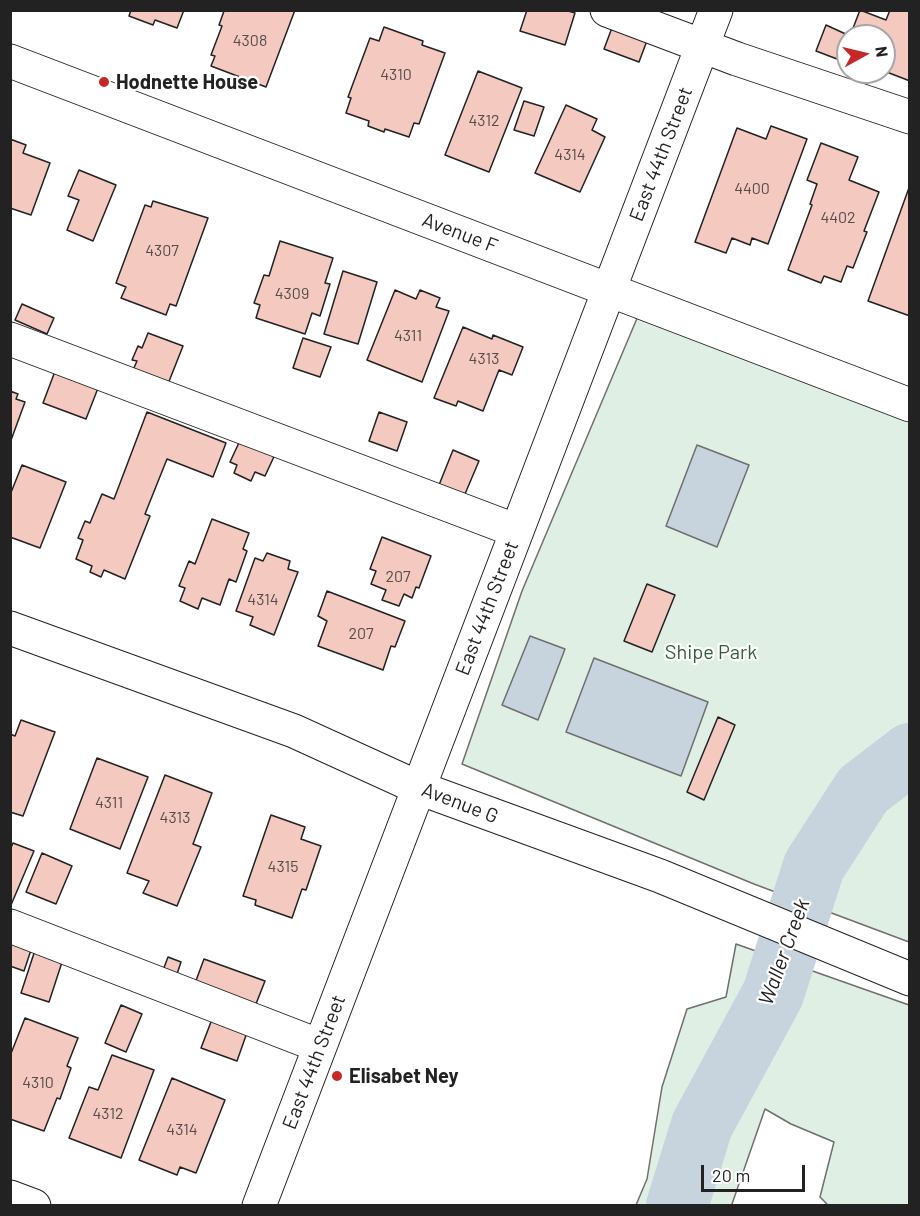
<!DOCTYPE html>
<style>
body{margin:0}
#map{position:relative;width:920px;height:1216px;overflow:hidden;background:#fff;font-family:Barlow,sans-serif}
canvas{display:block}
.frame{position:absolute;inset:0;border:12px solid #222;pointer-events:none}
.north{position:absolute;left:836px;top:24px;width:60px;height:60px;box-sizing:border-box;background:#fff;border:2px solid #a7a7a7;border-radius:50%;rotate:82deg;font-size:16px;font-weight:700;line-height:24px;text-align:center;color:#222}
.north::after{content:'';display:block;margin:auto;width:21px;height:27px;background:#c62828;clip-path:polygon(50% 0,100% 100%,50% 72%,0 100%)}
.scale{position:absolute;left:701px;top:1165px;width:104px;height:27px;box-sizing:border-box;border:3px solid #222;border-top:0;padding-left:8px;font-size:18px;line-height:21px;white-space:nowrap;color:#222;-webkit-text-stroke:4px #fff;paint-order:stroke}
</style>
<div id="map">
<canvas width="920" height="1216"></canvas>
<div class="frame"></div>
<div class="north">N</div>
<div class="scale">20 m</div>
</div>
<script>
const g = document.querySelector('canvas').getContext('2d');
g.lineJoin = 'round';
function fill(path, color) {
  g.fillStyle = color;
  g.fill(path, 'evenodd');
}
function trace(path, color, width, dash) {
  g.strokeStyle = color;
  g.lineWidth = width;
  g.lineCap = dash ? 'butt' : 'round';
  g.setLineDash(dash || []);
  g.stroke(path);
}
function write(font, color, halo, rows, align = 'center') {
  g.font = font + ' Barlow,sans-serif';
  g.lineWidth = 4.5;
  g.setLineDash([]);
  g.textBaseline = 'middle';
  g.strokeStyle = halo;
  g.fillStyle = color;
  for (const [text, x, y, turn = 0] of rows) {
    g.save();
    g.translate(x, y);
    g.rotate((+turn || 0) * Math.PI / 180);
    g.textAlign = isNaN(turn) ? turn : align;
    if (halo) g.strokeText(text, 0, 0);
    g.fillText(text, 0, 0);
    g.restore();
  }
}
const green = new Path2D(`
 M638,316L909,419V942L754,884L462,764L522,591Z
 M736,944L909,1005V1205H828L820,1197L834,1142L791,1124L765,1109L732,1204L733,1205H636L647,1179L662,1087L687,1009L726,997Z`);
fill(green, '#e0efe3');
trace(green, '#6f6f6f', 1.5);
const water = new Path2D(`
 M697,445L749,465L717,547L666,526Z
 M530,636L565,649L538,720L502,705Z
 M594,658L708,702L681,776L566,732Z`);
fill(water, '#c7d3dd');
trace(water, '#6f6f6f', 1.5);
trace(new Path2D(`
 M677,1206L702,1125L773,994L814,866L863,790L910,754`), '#c7d3dd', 62);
const building = new Path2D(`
 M131,10H184L177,28L155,20L153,25L129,16Z
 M228,10H295L266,87L211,66L215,56L211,55L222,26L219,25L224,11Z
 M527,10H565L575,13L565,45L520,31Z
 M860,10L886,20L890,10H910V81L884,71V36H848V55L845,62L816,51L826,25L850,36Z
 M613,25L648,38L639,62L604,49Z
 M384,27L423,41L422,45L445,53L419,124L414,123L409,137L385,129L384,132L368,126L369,121L346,113L351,98L348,97L370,38L379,41Z
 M478,71L522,88L489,172L445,155Z
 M524,101L544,107L534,136L514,130Z
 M566,105L597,119L592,130L605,137L580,192L535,173Z
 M771,126L807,139L768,244L752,238L750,245L732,238L726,253L695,242L737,128L766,139Z
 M10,139L26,145L23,153L50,163L31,215L10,208Z
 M821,143L858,157L849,180L879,192L864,231L867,232L853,268L847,266L841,282L824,276L821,283L788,270L812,205L810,204L817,184L807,180Z
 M79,170L116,185L93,241L67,230L79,200L68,196Z
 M910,185V316L868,301Z
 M153,201L208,218L176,306L170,304L166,315L121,298L126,287L116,283L145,205L151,207Z
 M280,241L333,258L325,283L330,284L320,316L312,313L305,334L256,318L260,305L254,303L264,275L269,276Z
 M343,271L377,282L358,344L324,334Z
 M395,290L416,299L420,290L440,298L436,307L449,311L422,382L367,360Z
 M22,304L54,318L47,334L15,320Z
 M463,327L492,339L493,335L523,347L512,375L499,370L483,411L458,401L456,406L434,398Z
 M148,333L183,346L168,384L133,370L137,361L132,360L138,346L142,348Z
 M303,338L331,347L320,377L293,368Z
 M57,366L100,383L86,419L43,403Z
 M10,391L18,394L16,399L25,402L10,443Z
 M147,412L226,443L213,477L167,459L145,514L150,516L125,579L104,570L101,577L90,572L92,566L76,559L83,540L78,538L85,521L90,523L102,494L114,499Z
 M379,412L407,422L397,451L369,441Z
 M243,434L278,448L265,476L255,472L251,481L234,473L237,465L230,462Z
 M453,450L479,461L462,501L437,490Z
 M22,465L66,482L40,548L10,537V495Z
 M212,519L249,533L243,549L247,551L236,582L229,579L220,605L202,598L198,609L180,601L185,588L179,586L189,561L195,564Z
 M382,537L431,556L419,588L416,587L412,598L404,594L399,606L382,600L386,590L371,584L376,571L370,569Z
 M267,553L290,561L288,569L298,572L274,635L250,625L253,617L236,611L255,558L263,561Z
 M647,584L675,595L652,652L624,641Z
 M327,591L405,621L395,647L391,646L383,670L318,646L327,621L318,616Z
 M718,717L735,725L704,800L687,792Z
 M21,720L55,732L23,816L10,812V734L15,736Z
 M97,758L148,777L120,849L70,829Z
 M165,775L212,793L193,844L201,847L177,906L143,893L149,881L127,873Z
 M271,815L305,827L301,839L321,846L306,890L302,889L292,918L255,905L256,900L243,896Z
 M13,843L34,851L11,905L10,850Z
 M42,853L72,866L56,904L26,892Z
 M10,934L34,941L24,971L10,966Z
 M37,944L65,953L49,1002L21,993Z
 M168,957L181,962L176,977L162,973Z
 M204,959L265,981L254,1009L194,986Z
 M121,1005L142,1014L126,1052L105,1043Z
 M214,1014L249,1027L237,1061L201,1048Z
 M25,1018L78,1038L67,1066L71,1068L60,1099L57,1098L44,1131L10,1119V1056Z
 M112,1055L154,1070L121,1158L69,1138L89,1087L98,1090Z
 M172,1078L225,1100L196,1173L180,1167L177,1175L139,1160Z`);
fill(building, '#f3c9c0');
trace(building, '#222', 1.5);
const minor = new Path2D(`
 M607,10L737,59L910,117
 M10,61L910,405
 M10,339L517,531
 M10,628L294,731L419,788L660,876L910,979
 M10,926L320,1046
 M10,1197L34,1206
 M259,1206L716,10`);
trace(minor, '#222', 35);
trace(minor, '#fff', 33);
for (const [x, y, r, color] of [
 [104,82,6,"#c62828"],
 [337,1076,6,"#c62828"]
]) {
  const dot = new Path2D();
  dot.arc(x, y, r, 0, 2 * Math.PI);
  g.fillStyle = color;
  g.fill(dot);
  trace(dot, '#fff', 2);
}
write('16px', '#564c4a', null, [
 ["4308",250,41],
 ["4310",396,75],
 ["4312",484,121],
 ["4314",570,155],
 ["4400",752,189],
 ["4402",838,218],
 ["4307",162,251],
 ["4309",292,294],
 ["4311",408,336],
 ["4313",484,359],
 ["207",398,577],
 ["4314",263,600],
 ["207",361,634],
 ["4311",109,803],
 ["4313",175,818],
 ["4315",283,867],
 ["4310",38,1083],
 ["4312",108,1114],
 ["4314",182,1130]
]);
write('bold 20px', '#222', '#fff', [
 ["Hodnette House",116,82],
 ["Elisabet Ney",349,1076]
], 'left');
write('20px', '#222', '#fff', [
 ["East 44th Street",661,154,-69],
 ["Avenue F",460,233,21],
 ["East 44th Street",487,608,-69],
 ["Avenue G",460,803,21],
 ["East 44th Street",314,1062,-69]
]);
write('20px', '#2f5e38', '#fff', [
 ["Shipe Park",711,652]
]);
write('italic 21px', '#222', '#fff', [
 ["Waller Creek",784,952,-70]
]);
</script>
